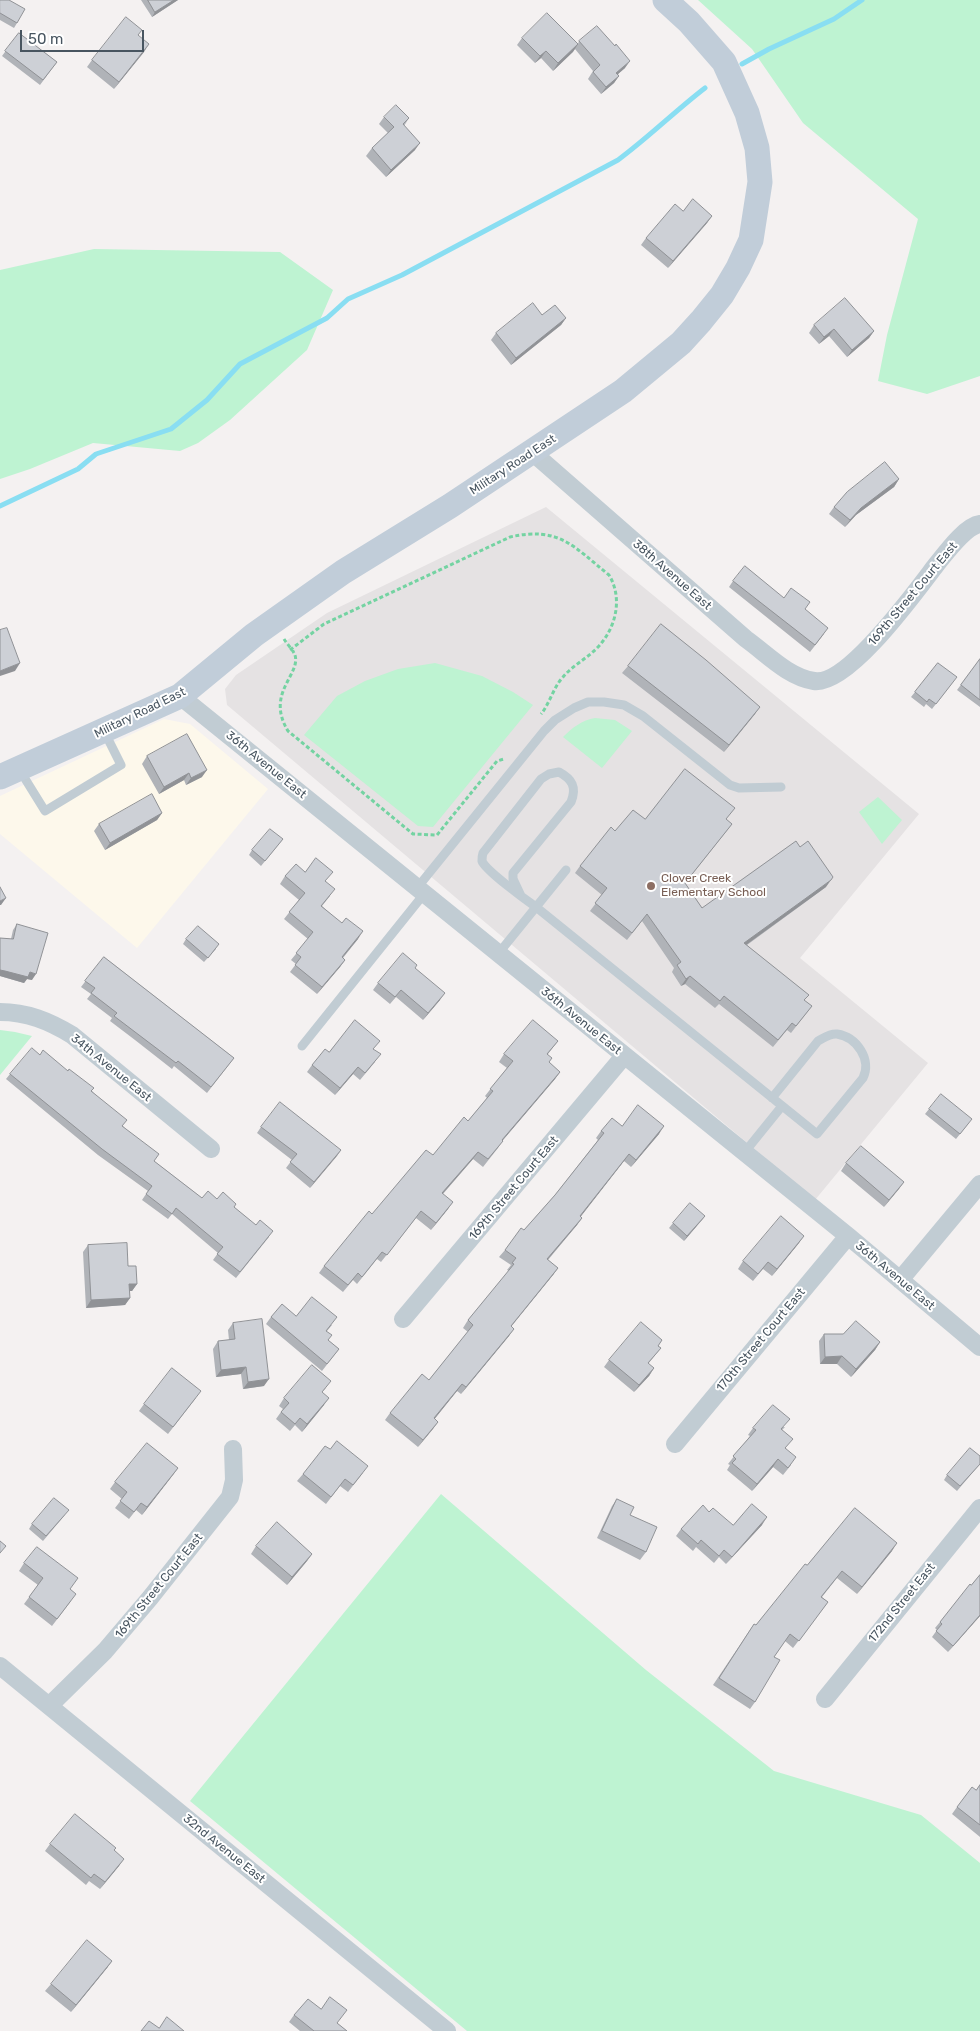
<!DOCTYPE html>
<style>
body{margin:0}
#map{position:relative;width:980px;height:2031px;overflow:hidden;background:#f4f1f1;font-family:Rubik,sans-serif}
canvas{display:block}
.scale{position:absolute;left:20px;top:30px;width:124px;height:22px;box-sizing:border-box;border:2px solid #485560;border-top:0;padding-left:6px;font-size:15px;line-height:18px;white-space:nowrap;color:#485560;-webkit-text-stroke:4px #fff;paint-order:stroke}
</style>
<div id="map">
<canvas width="980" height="2031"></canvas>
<div class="scale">50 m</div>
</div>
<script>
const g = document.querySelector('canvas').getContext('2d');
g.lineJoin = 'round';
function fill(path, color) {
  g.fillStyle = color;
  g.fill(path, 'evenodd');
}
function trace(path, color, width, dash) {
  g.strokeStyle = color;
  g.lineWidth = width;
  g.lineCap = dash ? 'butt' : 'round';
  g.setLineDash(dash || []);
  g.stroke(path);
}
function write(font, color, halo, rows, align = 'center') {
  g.font = font + ' Rubik,sans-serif';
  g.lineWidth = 4;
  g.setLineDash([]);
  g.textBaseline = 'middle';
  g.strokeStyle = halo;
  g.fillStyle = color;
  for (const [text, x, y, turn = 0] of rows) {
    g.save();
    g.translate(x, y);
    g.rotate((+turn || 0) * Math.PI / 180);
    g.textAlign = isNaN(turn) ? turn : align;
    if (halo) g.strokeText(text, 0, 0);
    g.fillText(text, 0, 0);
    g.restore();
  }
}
fill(new Path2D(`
 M164,719L190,724L268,789L137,948L0,834V796Z`), '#fdf8eb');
fill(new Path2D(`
 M546,507L919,814L800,958L928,1063L815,1200L227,705L225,689L236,675L327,613Z`), '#e5e2e3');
fill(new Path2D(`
 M698,0H980V376L927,394L878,381L887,335L918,219L803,123L752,49Z
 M94,249L280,252L333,290L307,350L230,420L198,443L180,451L93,443L30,469L0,479V270Z
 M435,663L482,676L513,692L533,705L433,827L418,826L304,735L337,696L365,681L398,669Z
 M595,718L615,720L632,731L602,768L563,737C572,728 582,720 595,718Z
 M878,797L902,820L882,844L859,812Z
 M0,1030L15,1032L32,1036L0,1075Z
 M441,1494L646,1670L774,1771L921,1815L980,1863V2031H467L190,1801Z`), '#bef3d2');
trace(new Path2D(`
 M742,64L769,49L834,19L862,0
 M0,506L78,469L96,454L171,429L207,400L240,364L327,318L348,299L402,275L618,160C649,137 675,111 705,88`), '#89def2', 5);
trace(new Path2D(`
 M284,639C287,644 293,650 295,655C301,675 265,693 288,731L413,834L437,835L497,761L504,759
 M290,650L324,624L510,537C559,526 573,546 609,575C623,598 616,627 599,646C588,658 573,665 563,677C553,688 550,703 541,714`), '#74d3a2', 3, [4, 2.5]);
trace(new Path2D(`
 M19,769L45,811L121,765L104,731
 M417,888L544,731L555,720L574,708L588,702H604L624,705L643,716L730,785L739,788L781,787
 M521,896L513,879V873L571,802C577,787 572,779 559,772L549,774L541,779L483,853C482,856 482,858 482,861C485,870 526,900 536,907L817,1134L863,1078C872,1060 857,1037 837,1034C830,1033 824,1038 818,1041L772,1098
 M498,954L566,870
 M302,1046L424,894
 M744,1153L782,1106`), '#c1ccd3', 9);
trace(new Path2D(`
 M532,452L746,639C767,654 788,677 814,681C848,686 916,591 936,565C945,554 965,526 980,524
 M180,696L848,1236L980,1347
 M0,1012C27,1012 49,1021 72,1035L211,1149
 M900,1280L980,1184
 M403,1319L624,1056
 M675,1444L848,1236
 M0,1666L447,2031
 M825,1699L980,1508
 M49,1706L105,1651L150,1598L230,1497L234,1480L233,1449`), '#c1ccd3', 18);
trace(new Path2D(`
 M0,777L180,696L254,635L343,572L450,506L623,391L681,343L701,321L722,295L738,268L751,240L760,182L757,148L747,113L724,62L689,22L665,0`), '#c1cdd9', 25);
fill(new Path2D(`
 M0,0L17,23L14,28L0,20Z
 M141,0H178L152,17Z
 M19,33L57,62L40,85L2,56Z
 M138,35L144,52L114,89L87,67L92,60Z
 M522,38L578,44L579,41L625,68L618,74L619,76L614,83L601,94L588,79L593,71L575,49L553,71L541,58L535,63L517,45Z
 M384,117L409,118L404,126L415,150L386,177L366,156L372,148L388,133L379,124Z
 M683,211L712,216L707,223L668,268L641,245L646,238Z
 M542,315L566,318L561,325L511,365L491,340L496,333Z
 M814,325L874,331L869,338L847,357L829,336L819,344L809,333Z
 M899,479L894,487L856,515L845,527L829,514L834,507Z
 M733,581L805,609L824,634L810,652L729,587Z
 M980,659V707L957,690Z
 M938,663L953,682L932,709L926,704L924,707L911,697Z
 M628,666L755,714L724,752L622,673Z
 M147,756L202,777L186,785L184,780L159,794L142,764Z
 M162,813L157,820L105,850L94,831L99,824Z
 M645,819L726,820L732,824L685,883L702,908L826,887L747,945L804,1001L812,1006L791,1033L787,1030L773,1047L719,1004L715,1008L685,984L681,986L672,972L674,968L642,921L627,940L590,911L602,895L575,873L580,866L615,831Z
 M283,839L261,866L249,855L252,850Z
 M305,872L326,881L330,896L322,906L358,939L343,958L345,960L340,967L317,994L290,972L296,964L291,960L308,939L284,919L299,900L280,884L285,876Z
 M17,924L32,980L27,979L24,983L0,976V938L11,939L13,930Z
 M186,939L216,949L204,962L183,944Z
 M104,957L234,1058L207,1093L174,1066L172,1069L135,1040L110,1021L112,1018L87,999L91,994L81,987Z
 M378,983L440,1000L423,1020L396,997L390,1004L373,990Z
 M558,1041L548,1054L549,1063L560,1072L555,1079L503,1140L498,1148L483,1167L473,1159L443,1194L448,1209L431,1230L416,1218L381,1262L377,1259L357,1284L353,1280L343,1292L319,1273L324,1266L372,1214L468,1121L487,1098L485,1096L507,1068L499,1062L504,1054Z
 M374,1049L375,1062L360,1080L353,1074L335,1095L307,1072L312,1065L329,1052Z
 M40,1055L68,1071L92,1091L154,1161L202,1198L217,1199L234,1207L269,1237L236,1278L213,1260L218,1253L172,1214L168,1219L142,1200L148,1191L98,1155L6,1079L10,1074Z
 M929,1109L968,1124L956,1139L925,1114Z
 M622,1126L659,1134L631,1167L624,1161L580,1217L582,1218L577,1225L548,1260L558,1268L553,1275L511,1326L509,1336L461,1394L457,1391L434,1419L438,1422L418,1447L385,1420L390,1413L429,1380L468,1332L463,1328L468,1320L509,1271L507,1270L511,1265L499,1257L505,1250L524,1230L555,1195L598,1140L596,1138L601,1131Z
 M261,1127L341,1150L310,1188L286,1168L292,1160L257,1133Z
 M846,1163L904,1182L884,1207L841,1171Z
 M705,1216L684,1241L669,1228L673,1223Z
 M799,1243L772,1276L763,1269L753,1281L738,1269L743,1261Z
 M88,1245L128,1266L137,1284L132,1291H130V1298L125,1305L86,1308L83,1252Z
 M296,1316L332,1325L327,1331L328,1340L339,1349L322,1371L266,1324L271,1317Z
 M233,1323L264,1386L243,1389L241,1374L216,1377L213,1349L218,1341L229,1340L228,1330Z
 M824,1334H843L880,1342L875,1350L851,1377L837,1364H820L819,1341Z
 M662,1340L658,1346L661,1348L648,1364L654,1368L649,1376L634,1392L604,1367L609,1360Z
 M326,1388L322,1392L324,1405L302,1432L295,1425L290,1431L276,1419L283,1409L279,1406L284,1398Z
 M196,1398L168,1434L139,1411L144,1404Z
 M785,1427L782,1430L786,1448L791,1465L783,1475L773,1467L752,1491L727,1470L730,1465L728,1464L750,1436L748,1435L753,1428Z
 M980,1456V1464L957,1491L944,1480L947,1475Z
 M178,1468L142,1515L136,1510L129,1519L115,1508L122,1499L110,1489L115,1482Z
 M363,1473L348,1492L340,1486L326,1504L297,1481L303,1474Z
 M617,1499L630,1515L646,1552L640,1560L597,1538L612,1506Z
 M709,1512L733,1525H762L726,1564L719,1557L714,1563L696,1547L693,1551L676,1536L681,1529Z
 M65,1515L43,1541L29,1529L32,1524Z
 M256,1546L312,1554L307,1561L287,1585L251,1554Z
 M892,1551L857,1594L837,1578L822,1597L828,1602L793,1648L785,1641L774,1657L755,1702L750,1709L713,1685L754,1624L756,1625L807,1565Z
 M24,1563L70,1589L71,1601L52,1626L24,1604L38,1585L19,1571Z
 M980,1575V1616L948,1652L932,1637L937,1630L935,1628L940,1622Z
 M980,1785V1837L952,1814L957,1807L976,1790Z
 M50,1844L114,1850L119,1866L100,1889L89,1881L86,1885L45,1851Z
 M112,1961L107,1968L71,2012L45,1991L51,1984Z
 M294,2015L337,2023L347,2031H300L289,2022Z`), '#b0b3b8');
fill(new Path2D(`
 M174,0H178L152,17L155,12Z
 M149,44L144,52L114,89L119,82Z
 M578,44L573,52L553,71L558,63Z
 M546,51L541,58L535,63L540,56Z
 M630,61L625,68L611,80L616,73Z
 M619,76L614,83L601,94L606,87Z
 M420,143L415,150L386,177L391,170Z
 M712,216L707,223L668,268L673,261Z
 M566,318L561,325L511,365L516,358Z
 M834,329L829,336L819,344L824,337Z
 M874,331L869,338L847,357L852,350Z
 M899,479L894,487L856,515L845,527L850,520L861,508Z
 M20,663L15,671L0,676V671Z
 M760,707L755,714L724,752L729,745Z
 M207,770L202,777L186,785L191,778Z
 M189,773L184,780L159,794L164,787Z
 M162,813L157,820L105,850L110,843Z
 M732,824L726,831L679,890L685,883Z
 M831,880L826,887L739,950L744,943Z
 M6,898L1,905H0V901Z
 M363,931L358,939L337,964L342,957Z
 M345,960L340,967L317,994L322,987Z
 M0,970L30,972L36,974L32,980L27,979L24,983L0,976Z
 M690,976L685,984L681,986L686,979Z
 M445,993L440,1000L423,1020L428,1013Z
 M358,1067L353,1074L335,1095L340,1088Z
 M560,1072L555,1079L497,1147L502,1140Z
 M664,1126L659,1134L631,1167L636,1160Z
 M341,1150L337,1156L310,1188L314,1182Z
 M478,1152L473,1159L437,1200L442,1193Z
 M629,1154L624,1161L575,1224L580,1216Z
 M904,1182L899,1189L884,1207L889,1200Z
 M453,1202L448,1209L431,1230L436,1223Z
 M705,1216L702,1220L684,1241L687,1236Z
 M582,1218L577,1225L542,1266L547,1259Z
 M804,1236L799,1243L772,1276L777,1269Z
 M558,1268L553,1275L506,1333L511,1326Z
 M129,1284H137L132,1291H124Z
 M130,1298L125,1305L86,1308L91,1300Z
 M514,1329L509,1336L461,1394L466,1387Z
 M880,1342L875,1350L851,1377L856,1369Z
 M842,1356L837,1364H820L825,1357Z
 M246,1367L241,1374L216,1377L221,1370Z
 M654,1368L649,1376L634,1392L639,1385Z
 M269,1379L264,1386L243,1389L248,1382Z
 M462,1384L457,1391L429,1426L434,1418Z
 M329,1398L324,1405L302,1432L307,1424Z
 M438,1422L433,1429L418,1447L423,1440Z
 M778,1459L773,1467L752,1491L757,1484Z
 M178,1468L173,1475L142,1515L147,1507Z
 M767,1517L762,1525L726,1564L732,1557Z
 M897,1543L892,1551L857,1594L862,1587Z
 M312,1554L307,1561L287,1585L292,1577Z
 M980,1615V1616L948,1652L953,1646Z
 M124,1859L119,1866L100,1889L105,1882Z
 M112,1961L107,1968L71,2012L76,2005Z`), '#909296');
const building = new Path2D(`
 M0,0H9L25,9L17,23L0,13Z
 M148,0H174L155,12Z
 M547,13L578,44L558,63L546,51L540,56L522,38Z
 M126,17L142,30L138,35L149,44L119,82L92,60Z
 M597,26L615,46L616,44L630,61L616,73L619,76L606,87L593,72L600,65L579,41Z
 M19,33L57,62L43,80L5,51Z
 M396,105L409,118L403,124L420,143L391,170L372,148L394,127L384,117Z
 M693,199L712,216L673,261L646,238L675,204L683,211Z
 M845,298L874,331L852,350L834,329L824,337L814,325Z
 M533,303L542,315L555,305L566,318L516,358L496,333Z
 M885,462L899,479L861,508L850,520L834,507L847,492Z
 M745,566L784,598L791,588L810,602L805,609L828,628L815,645L733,581Z
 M661,624L706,660L760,707L729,745L628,666Z
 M7,628L20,663L0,671V630Z
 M980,659V700L961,685Z
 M938,663L957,677L936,704L929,699L927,702L915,692Z
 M187,734L207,770L191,778L189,773L164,787L147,756Z
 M685,769L735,808L726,819L732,824L685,883L702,908L796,841L800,847L808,841L833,877L831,880L744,943L809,995L804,1000L812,1006L796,1026L792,1023L778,1040L724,996L720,1001L690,976L686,979L677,965L681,962L647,914L632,933L595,903L607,888L580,866L611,827L615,831L633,810L645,819Z
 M152,794L162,813L110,843L99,824Z
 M270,829L283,839L265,861L252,850Z
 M316,858L333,872L325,881L335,889L321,906L342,923L346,918L363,931L342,957L345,960L322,987L295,965L301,957L296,953L313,932L289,912L305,893L285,876L296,864L305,872Z
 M0,887L6,898L0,901Z
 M17,924L48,933L36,974L30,972L28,977L5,971L0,970V938L13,939Z
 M198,926L219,944L208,958L186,939Z
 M403,953L417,965L415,968L445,993L428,1013L401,990L395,997L378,983Z
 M104,957L234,1058L211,1087L178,1061L176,1063L139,1035L114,1016L117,1013L91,993L95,988L85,981Z
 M355,1020L380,1041L373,1049L381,1054L365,1073L358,1067L340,1088L312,1065L325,1049L329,1052Z
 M533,1020L558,1041L547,1054L552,1058L549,1062L560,1072L502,1140L503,1141L488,1159L478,1152L442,1193L453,1202L436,1223L421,1211L387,1255L382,1252L362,1277L358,1273L348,1285L324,1266L369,1211L372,1214L426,1150L433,1155L464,1117L468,1121L493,1091L490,1089L513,1061L504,1054Z
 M32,1048L40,1055L43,1050L68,1071L69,1069L94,1088L91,1091L127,1120L122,1126L159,1154L154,1161L202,1198L208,1191L217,1199L223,1192L236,1204L234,1207L256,1225L260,1220L273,1231L240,1272L217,1254L223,1247L176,1208L172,1214L146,1194L152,1186L102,1149L10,1074Z
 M941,1094L972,1119L960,1134L929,1109Z
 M280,1102L341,1150L314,1182L290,1162L297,1154L261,1127Z
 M638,1105L664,1126L636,1160L629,1154L580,1216L582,1218L547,1259L558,1268L511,1326L514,1329L466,1387L462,1384L434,1418L438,1422L423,1440L390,1413L422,1374L429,1380L473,1325L468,1320L514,1264L512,1263L516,1258L505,1250L521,1228L524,1230L555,1195L604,1133L601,1131L612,1118L622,1126Z
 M861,1146L904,1182L889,1200L846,1163Z
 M690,1203L705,1216L687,1236L673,1223Z
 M781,1216L804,1236L777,1269L768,1262L758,1274L743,1261Z
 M127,1243L128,1266H136L137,1284H129L130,1298L91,1300L88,1245Z
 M312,1297L337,1317L326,1331L332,1335L328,1340L339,1349L327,1364L271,1317L282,1304L296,1316Z
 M262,1319L269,1379L248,1382L246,1367L221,1370L218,1341L235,1339L233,1323Z
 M856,1321L880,1342L856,1369L842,1356L825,1357L824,1334H843Z
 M641,1322L662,1340L658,1346L661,1348L648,1363L654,1368L639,1385L609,1360Z
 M312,1365L331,1381L322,1392L329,1398L307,1424L300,1418L295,1424L281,1412L289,1403L284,1398Z
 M172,1368L201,1391L173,1427L144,1404Z
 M773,1405L790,1419L781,1429L793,1439L785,1448L796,1457L788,1468L778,1459L757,1484L732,1463L736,1459L733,1456L756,1430L753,1428Z
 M337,1441L368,1466L353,1485L345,1479L331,1497L303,1474L325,1446L330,1449Z
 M147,1443L178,1468L147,1507L141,1503L134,1512L120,1501L127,1492L115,1482Z
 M970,1448L980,1456V1464L960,1486L947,1475Z
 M54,1498L69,1510L46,1536L32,1524Z
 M617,1499L634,1507L630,1515L657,1527L646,1552L602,1531Z
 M752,1504L767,1517L732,1557L724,1550L719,1556L701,1540L698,1544L681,1529L703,1505L709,1512L713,1508L733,1525Z
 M855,1508L897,1543L862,1587L842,1571L821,1597L828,1602L799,1641L790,1634L774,1657L780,1660L755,1702L719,1678L754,1624L756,1625L805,1564L807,1565Z
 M277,1522L312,1554L292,1577L256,1546Z
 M0,1541L6,1546L0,1553Z
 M37,1547L78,1578L70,1589L76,1594L57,1619L29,1597L43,1578L24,1563Z
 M980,1575V1615L953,1646L936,1631L942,1624L940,1622L970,1584L971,1585Z
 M980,1785V1825L957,1807L972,1787L976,1790Z
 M75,1814L116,1848L114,1850L124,1859L105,1882L94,1874L91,1878L50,1844Z
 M87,1940L112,1961L76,2005L51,1984Z
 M330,1997L347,2010L337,2023L347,2031H314L294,2015L308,1999L321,2009Z
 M167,2017L184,2031H141L149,2021L159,2028Z`);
fill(building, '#cdd0d6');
trace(building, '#909296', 1);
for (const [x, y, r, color] of [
 [651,886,5,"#8d6e63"]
]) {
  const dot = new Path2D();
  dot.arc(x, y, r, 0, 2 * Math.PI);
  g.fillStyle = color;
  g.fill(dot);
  trace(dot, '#fff', 2);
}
write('12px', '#485560', '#fff', [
 ["Military Road East",513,465,-33],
 ["38th Avenue East",672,575,41],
 ["169th Street Court East",913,594,-50],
 ["Military Road East",140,713,-26],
 ["36th Avenue East",266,765,39],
 ["36th Avenue East",581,1021,39],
 ["34th Avenue East",111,1068,39],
 ["169th Street Court East",514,1188,-50],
 ["36th Avenue East",895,1276,40],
 ["170th Street Court East",761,1340,-50],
 ["169th Street Court East",159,1586,-51],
 ["172nd Street East",902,1603,-51],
 ["32nd Avenue East",224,1849,39]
]);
write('12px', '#785e54', '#fff', [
 ["Clover Creek",661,879],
 ["Elementary School",661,893]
], 'left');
</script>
